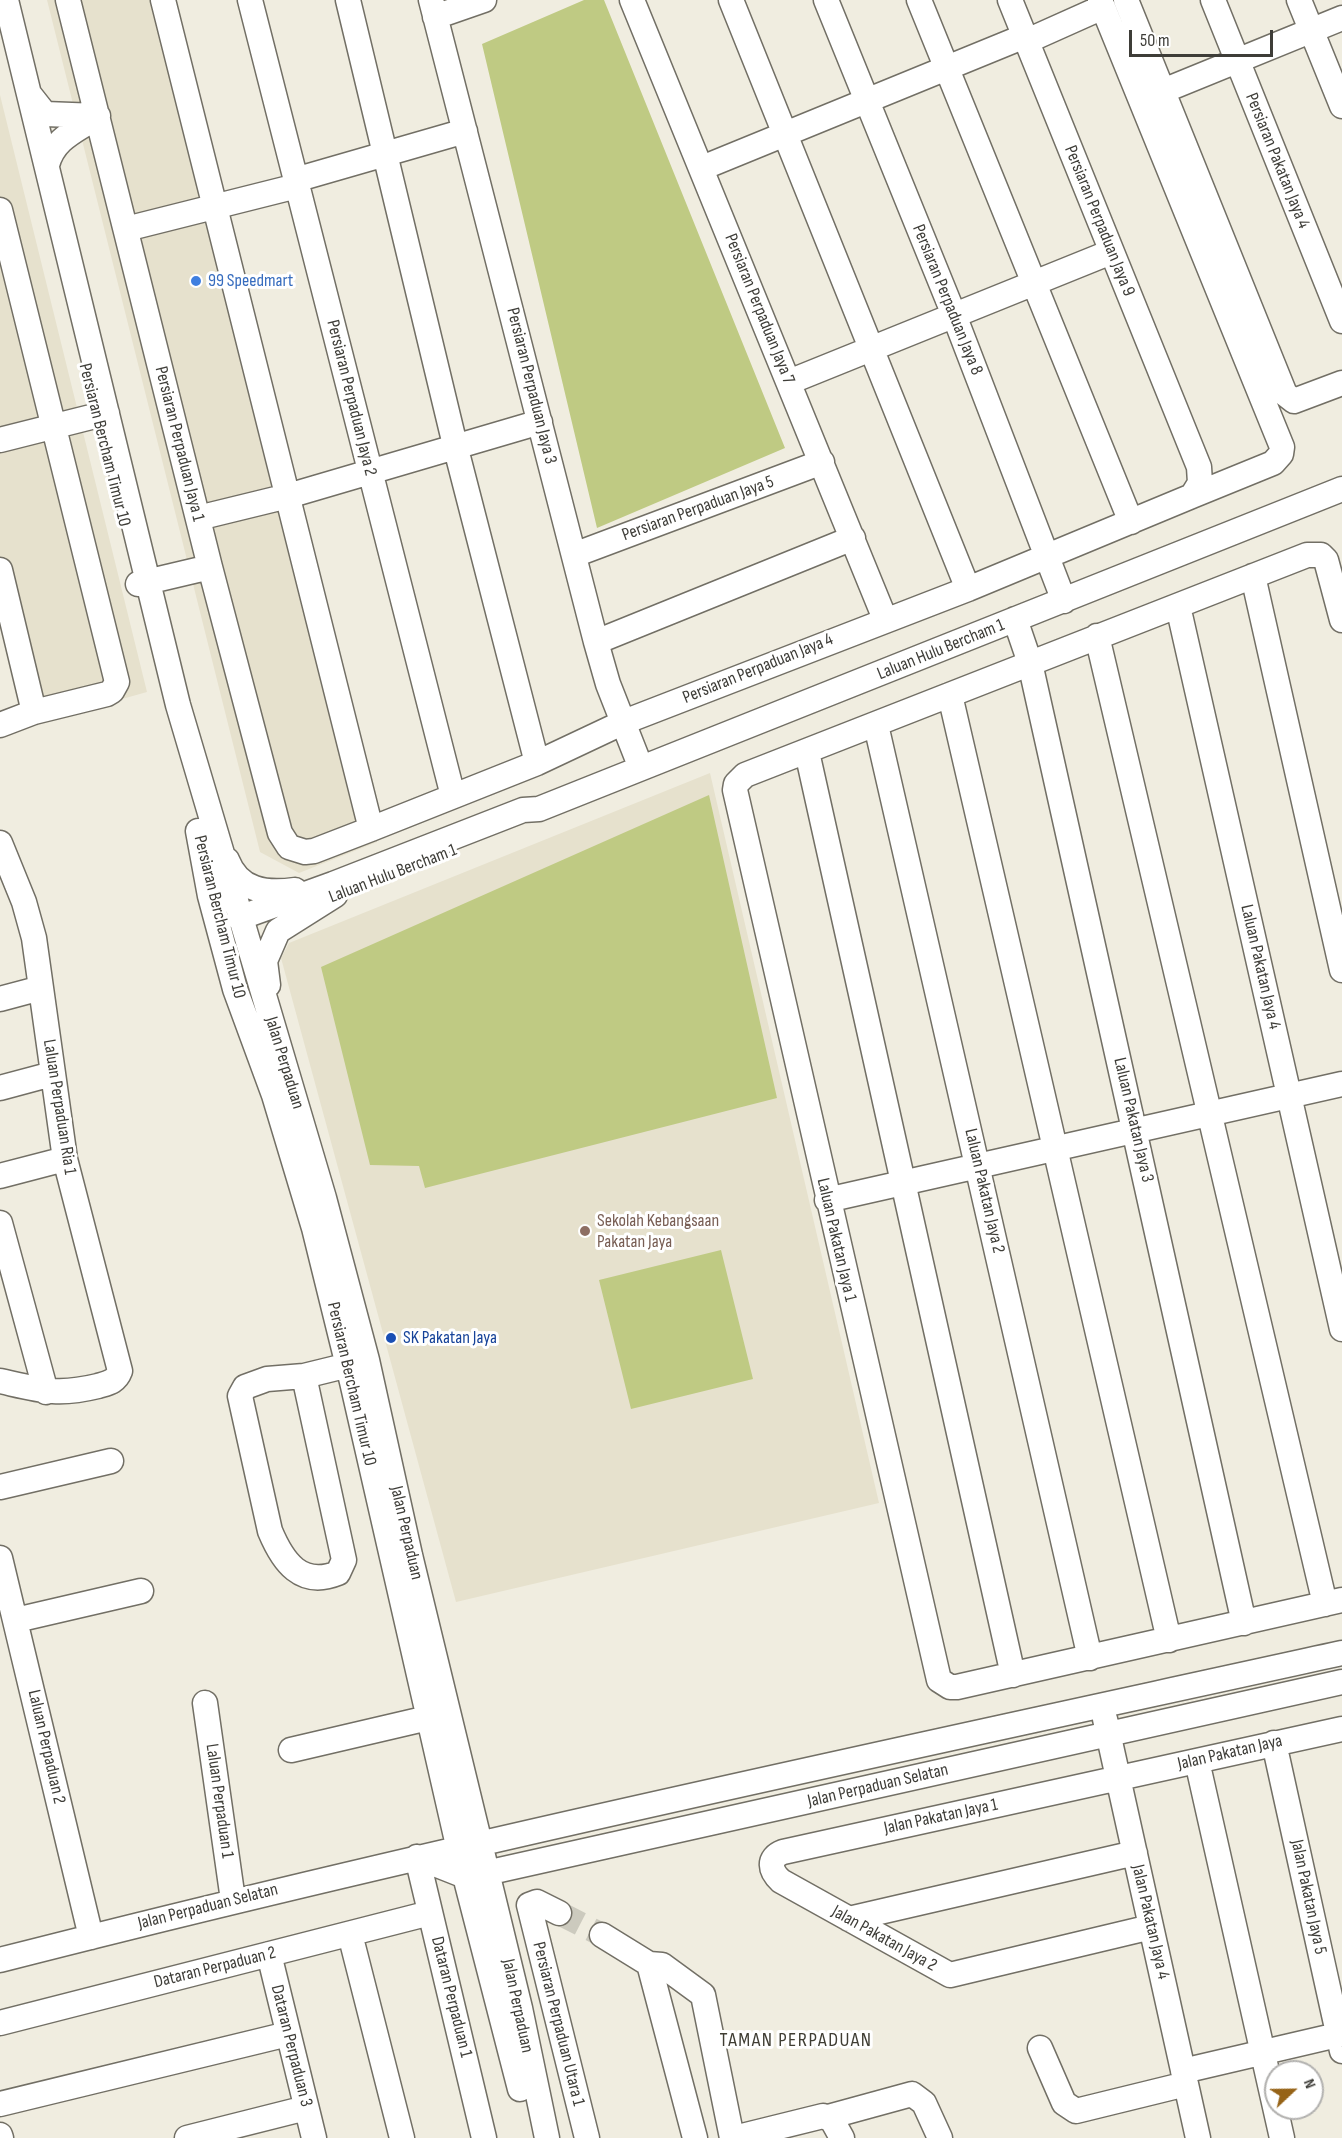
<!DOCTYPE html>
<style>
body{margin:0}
#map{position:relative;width:1342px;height:2138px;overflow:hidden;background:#f0ede0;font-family:"Sofia Sans Condensed",sans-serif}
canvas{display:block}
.north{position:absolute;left:1264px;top:2060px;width:60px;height:60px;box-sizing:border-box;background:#fff;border:2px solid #b2b1af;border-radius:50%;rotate:68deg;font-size:16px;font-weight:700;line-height:24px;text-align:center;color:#3e3d38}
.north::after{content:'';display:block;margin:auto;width:21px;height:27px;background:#966317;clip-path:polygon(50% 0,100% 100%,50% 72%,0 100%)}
.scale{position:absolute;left:1129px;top:30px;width:144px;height:27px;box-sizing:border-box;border:3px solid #3e3d38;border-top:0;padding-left:8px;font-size:18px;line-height:21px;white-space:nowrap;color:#3e3d38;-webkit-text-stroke:4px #fff;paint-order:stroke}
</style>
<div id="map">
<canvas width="1342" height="2138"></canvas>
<div class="north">N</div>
<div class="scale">50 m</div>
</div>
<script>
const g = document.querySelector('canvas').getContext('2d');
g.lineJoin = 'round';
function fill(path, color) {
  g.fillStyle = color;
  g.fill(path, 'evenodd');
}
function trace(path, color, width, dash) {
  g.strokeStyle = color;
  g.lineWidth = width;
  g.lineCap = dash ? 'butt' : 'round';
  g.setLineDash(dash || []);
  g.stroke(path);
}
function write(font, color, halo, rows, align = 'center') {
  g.font = font + ' "Sofia Sans Condensed",sans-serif';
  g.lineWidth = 6;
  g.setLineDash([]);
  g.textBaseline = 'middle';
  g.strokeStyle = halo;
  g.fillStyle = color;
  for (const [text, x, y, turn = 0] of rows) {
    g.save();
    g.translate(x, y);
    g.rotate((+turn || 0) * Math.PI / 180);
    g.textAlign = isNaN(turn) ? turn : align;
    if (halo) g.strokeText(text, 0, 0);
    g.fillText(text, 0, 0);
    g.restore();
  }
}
fill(new Path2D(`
 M47,0H161L377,842L299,873L260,852Z
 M0,95L147,692L33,724L0,593Z
 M710,773L879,1503L456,1602L281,958L289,943Z`), '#e6e1cd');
fill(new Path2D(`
 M584,0H604L785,448L597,528L482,44Z
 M709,795L777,1098L425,1188L419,1166L370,1165L321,967Z
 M721,1250L753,1379L631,1409L599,1280Z`), '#bfca83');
trace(new Path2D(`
 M559,1913L602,1935`), '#cccabe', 24, [24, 12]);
const minor = new Path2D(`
 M6,0L178,705L324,1198L367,1360L410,1555L520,2008L547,2138
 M68,0L210,567L280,833L289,847L305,852L314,851L371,829L537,763L624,722L968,589L1192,496L1200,483L1199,467L1010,0
 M163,0L371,829
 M250,0L453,796
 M348,0L455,445L537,763
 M431,0L596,642L608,684L641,768
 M632,0L885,619
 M731,0L968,589
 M826,0L954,315L1064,601
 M919,0L1131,522
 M1100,0L1282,447L1281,454L1273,463L1192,496
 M1126,0L1285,394L1294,401L1342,383
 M1213,0L1342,321
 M1299,0L1342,106
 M435,17L484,0
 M1027,41L1103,7
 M1163,91L1342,18
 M30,95L45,114L98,116
 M47,165C54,138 76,131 98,116
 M702,168L1025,36
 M295,180L465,131
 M0,210L117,682L112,691L107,694L34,712L0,725
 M126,229L297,186
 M789,382L1111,252
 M0,440L107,413
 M198,518L288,496L540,422
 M574,555L822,462
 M0,570L34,712
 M1253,576L1342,970
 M138,584L210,567
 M1178,606L1342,1329
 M1015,619L1030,663L1244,1623
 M1342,620L1326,560L1321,555H1307L745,775L736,784L735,790L939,1680L950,1687H957L1342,1600
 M1097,636L1325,1604
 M596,642L853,538
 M950,695L1169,1640
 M876,725L1090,1658
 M807,752L1013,1675
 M198,831L210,896L235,989L274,1095L314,1228L352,1382L465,1876L520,2089
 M0,843L24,902L34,938L65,1159L120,1371C116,1382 108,1383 98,1386C57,1396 40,1390 0,1381
 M227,860C239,891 266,894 295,890
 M239,918L333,884L523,810L539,809L1342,489
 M268,985L265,961L278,931L335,895
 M0,999L41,988
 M0,1088L52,1074
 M0,1176L65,1159
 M827,1200L1342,1084
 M0,1223L46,1392
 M304,1376L344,1560L338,1573C301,1588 283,1562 270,1531L240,1396L245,1387L267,1379L304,1376L361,1362
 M0,1487L111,1461
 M0,1558L91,1937
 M16,1620L141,1591
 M205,1703L233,1900
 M1105,1719L1198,2138
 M1274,1743L1342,2051
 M291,1750L428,1718
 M1197,1761L1282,2138
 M417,1857L465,1876L486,1873L1342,1682
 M417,1857L484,2138
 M559,1913L537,1902L529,1905L587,2138
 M849,1919L1135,1853
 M1151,1927L950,1975L781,1881C770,1871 767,1858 783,1852L1342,1729
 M350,1934L402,2138
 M602,1935L649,1964L695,2138
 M269,1954L314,2138
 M0,1960C445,1846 894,1751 1342,1653
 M649,1964L662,1965L703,1995L732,2138
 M0,2023L430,1913
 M1040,2048L1064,2103L1076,2111L1186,2084
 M1183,2071L1342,2034
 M0,2104L288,2034
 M828,2117L912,2094L924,2103L940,2138
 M0,2135L1,2138
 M187,2138L306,2108
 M734,2138L823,2116L832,2120L842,2138`);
trace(minor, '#726f65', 27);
trace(minor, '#fff', 24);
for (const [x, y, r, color] of [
 [196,281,6,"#3f7fe0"],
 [585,1231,6,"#8d6e63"],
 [391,1338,6,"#1a4fb4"]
]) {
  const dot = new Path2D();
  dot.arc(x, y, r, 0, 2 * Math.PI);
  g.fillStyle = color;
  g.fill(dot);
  trace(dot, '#fff', 2);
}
write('18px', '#3e3d38', '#fff', [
 ["Persiaran Pakatan Jaya 4",1277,161,68],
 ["Persiaran Perpaduan Jaya 9",1099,221,68],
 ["Persiaran Perpaduan Jaya 8",947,300,68],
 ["Persiaran Perpaduan Jaya 7",759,309,68],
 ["Persiaran Perpaduan Jaya 3",531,386,76],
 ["Persiaran Perpaduan Jaya 2",351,398,76],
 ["Persiaran Perpaduan Jaya 1",179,444,76],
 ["Persiaran Bercham Timur 10",104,445,76],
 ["Persiaran Perpaduan Jaya 5",698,509,-20],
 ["Laluan Hulu Bercham 1",941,650,-22],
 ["Persiaran Perpaduan Jaya 4",758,669,-22],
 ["Laluan Hulu Bercham 1",393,874,-21],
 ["Persiaran Bercham Timur 10",219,917,76],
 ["Laluan Pakatan Jaya 4",1260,967,77],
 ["Jalan Perpaduan",284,1063,73],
 ["Laluan Perpaduan Ria 1",59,1107,81],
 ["Laluan Pakatan Jaya 3",1133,1120,77],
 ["Laluan Pakatan Jaya 2",984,1191,77],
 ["Laluan Pakatan Jaya 1",836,1240,77],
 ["Persiaran Bercham Timur 10",351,1384,77],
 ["Jalan Perpaduan",406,1533,77],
 ["Laluan Perpaduan 2",46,1747,77],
 ["Jalan Pakatan Jaya",1230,1753,-13],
 ["Jalan Perpaduan Selatan",878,1786,-13],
 ["Laluan Perpaduan 1",219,1801,82],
 ["Jalan Pakatan Jaya 1",941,1817,-12],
 ["Jalan Pakatan Jaya 5",1308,1897,78],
 ["Jalan Perpaduan Selatan",208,1907,-14],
 ["Jalan Pakatan Jaya 4",1150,1922,77],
 ["Jalan Pakatan Jaya 2",884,1939,29],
 ["Dataran Perpaduan 2",215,1968,-14],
 ["Dataran Perpaduan 1",451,1997,76],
 ["Jalan Perpaduan",517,2006,78],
 ["Persiaran Perpaduan Utara 1",558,2024,76],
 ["Dataran Perpaduan 3",291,2046,76]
]);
write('18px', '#366cbe', '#fff', [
 ["99 Speedmart",208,281]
], 'left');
write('18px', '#785e54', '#fff', [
 ["Sekolah Kebangsaan",597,1221],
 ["Pakatan Jaya",597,1242]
], 'left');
write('18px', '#164399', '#fff', [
 ["SK Pakatan Jaya",403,1338]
], 'left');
g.letterSpacing = '1.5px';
write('20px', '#3f3d33', '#fff', [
 ["TAMAN PERPADUAN",796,2041]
]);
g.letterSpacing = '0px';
</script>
